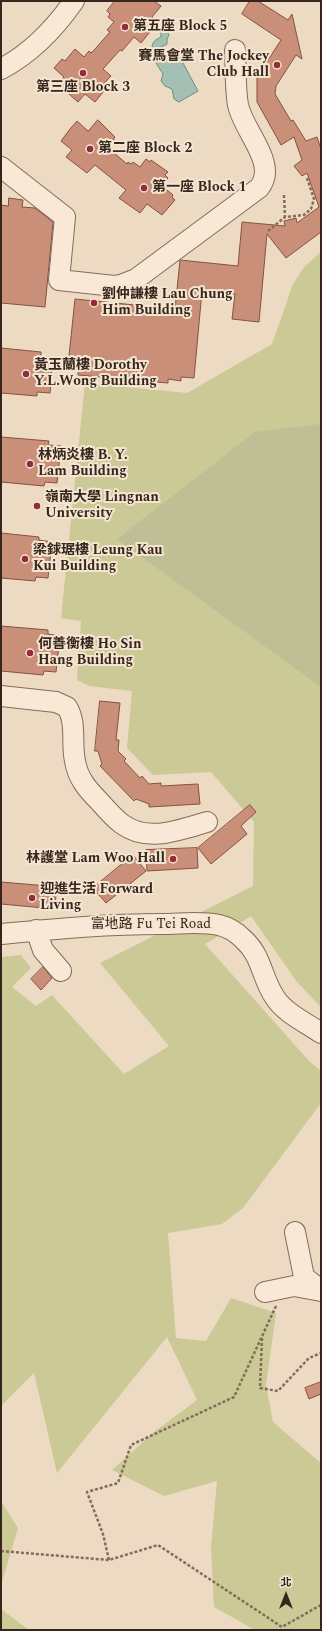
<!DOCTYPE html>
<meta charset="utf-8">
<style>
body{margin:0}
#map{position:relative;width:322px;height:1631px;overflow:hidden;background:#eddac2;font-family:Spectral,"Noto Sans TC",serif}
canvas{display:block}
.frame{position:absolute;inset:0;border:2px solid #36261d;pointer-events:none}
.north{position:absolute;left:266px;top:1575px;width:40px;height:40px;-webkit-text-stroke:3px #f4e5d1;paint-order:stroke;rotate:0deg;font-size:11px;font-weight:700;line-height:16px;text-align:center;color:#36261d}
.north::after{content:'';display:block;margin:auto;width:14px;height:18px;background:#36261d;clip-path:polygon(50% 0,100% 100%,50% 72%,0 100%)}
</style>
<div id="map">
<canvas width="322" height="1631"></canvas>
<div class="frame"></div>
<div class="north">北</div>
</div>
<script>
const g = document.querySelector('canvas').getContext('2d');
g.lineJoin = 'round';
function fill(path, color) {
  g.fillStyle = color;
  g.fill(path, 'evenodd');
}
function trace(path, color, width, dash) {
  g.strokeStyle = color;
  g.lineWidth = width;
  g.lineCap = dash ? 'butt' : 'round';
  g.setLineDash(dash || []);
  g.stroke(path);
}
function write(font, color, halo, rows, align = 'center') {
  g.font = font + ' Spectral,"Noto Sans TC",serif';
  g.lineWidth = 4;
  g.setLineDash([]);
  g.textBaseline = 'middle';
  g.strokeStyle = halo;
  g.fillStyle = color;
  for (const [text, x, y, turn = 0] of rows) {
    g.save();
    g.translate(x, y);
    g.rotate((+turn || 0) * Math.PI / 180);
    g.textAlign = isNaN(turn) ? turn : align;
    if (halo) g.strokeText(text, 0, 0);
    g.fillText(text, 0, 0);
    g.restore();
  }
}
fill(new Path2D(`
 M321,252V1007L297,982L251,916L205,944L309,1061L321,1071V1103L243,1208L222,1224L168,1233L176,1338L206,1341L231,1298L276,1313L266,1385L273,1422L321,1463V1630H255L214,1607L211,1547L217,1481L164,1496L112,1470L154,1432L197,1400L167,1337L57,1473L34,1373L1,1406V957L21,955L31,968L12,987L36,1006L52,995L124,1074L169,1046L100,963L253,886L254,822L211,772L153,775L127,748L132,691L89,686L77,680L81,621L61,618L85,383L187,393L272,344L293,284L304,267Z
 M1,1501L18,1528L1,1585Z
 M1,1609L29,1630H1Z`), '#cbc996');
fill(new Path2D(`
 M321,424V687L117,539L255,432Z`), '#bfbe95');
const water = new Path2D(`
 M165,28L169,35L167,39V44L153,51C150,43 155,40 161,37V32Z
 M176,50L198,91L179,102L174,99L172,89L165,86L161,81L163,74L156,63L157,60Z`);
fill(water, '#a4c0b4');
trace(water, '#6b8d80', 1);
const building = new Path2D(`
 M115,1H154L161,6L152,17L158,22L141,43L134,37L122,51L120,50L103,69L111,76L100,88L104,91L95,102L85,94L78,102L61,87L58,84L64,77L54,68L62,59L65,61L75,49L84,57L89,51L91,53L95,49L110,32L107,30L114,22L108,17L110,14L107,11Z
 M250,1H258L288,20L292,14L302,59L296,55L276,86L275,94L291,121L293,120L306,141L317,137L321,149V232L286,258L267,234L259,322L232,319L235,294L202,291L194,378L181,377V381L168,379V383L78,375L79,366L68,365L75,299L175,309L180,260L238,266L242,222L285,226L284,221L296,218L297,223L319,207L307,173L302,176L294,166L302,160L294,137L281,145L257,102V77L281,40L242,14Z
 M98,120L115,137L113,139L115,140L108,148L127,164L128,162L131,164L133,162L140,167L146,159L150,162L151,160L168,172L165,175L168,178L162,186L173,195L172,197L175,200L162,215L147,204L140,213L119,198L126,190L95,165L87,173L66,157L72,150L61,141L70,129L77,121L88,131Z
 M9,198L23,200L22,207L35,208L53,222L45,307L1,303V205L8,206Z
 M1,348L41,352V356L53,357L50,393L37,392V396L1,393Z
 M1,437L49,441L48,445L61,446L57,483L45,482L44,486L1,482Z
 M1,533L39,537V540L52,542L48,578L36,577L35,581L1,578Z
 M1,626L48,630V634L60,636L56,672L44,671L43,675L1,671Z
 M100,701L120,703L116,740H119L118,751L126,759L124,761L140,778L142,776L149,784L161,783V786L198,784L200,804L149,807V804L136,799L134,801L100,766L102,764L98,751H95Z
 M250,805L256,812L241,826L247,834L211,864L198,848Z
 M197,848L198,868L147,871L146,850Z
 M133,855L146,871L106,903L93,888Z
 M1,882L48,886L47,894H56L55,909L1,904Z
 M43,967L52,978L41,990L31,979Z
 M321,1382V1394L309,1399L305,1388Z`);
fill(building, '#ca8f78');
trace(building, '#855140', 1);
const minor = new Path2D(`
 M1,69C30,54 55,28 74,1
 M1,167L65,217L59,280L114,286L121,285L136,279L259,188C279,164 243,131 238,105C235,88 236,68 235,50
 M1,696L56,702L67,707C77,723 71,744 75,761C78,779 88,790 100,802C107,810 114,818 122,824C148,843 179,830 207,822
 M36,930L43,950L61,971
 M1,934C55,929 106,924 161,924C180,924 200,921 219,925C227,927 236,932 242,938C262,955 261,976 274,996C284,1013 305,1022 321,1033
 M295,1232L304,1277L321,1290
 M265,1292L294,1286L321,1291`);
trace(minor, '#866b5a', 22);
trace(new Path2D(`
 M284,195L285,217
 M268,231L285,217L304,215L311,209L314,199L307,178
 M262,1338L260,1388L278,1391L309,1358L321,1353
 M1,1551L109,1560L158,1545L282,1627L321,1605
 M109,1560L103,1534L87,1492L118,1483L131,1445L234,1397L276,1306`), '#866b5a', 2.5, [3, 2]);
trace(minor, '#f8e8d5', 20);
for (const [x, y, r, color] of [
 [125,27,4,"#942b3b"],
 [277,65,4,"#942b3b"],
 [83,73,4,"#942b3b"],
 [90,149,4,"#942b3b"],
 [144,188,4,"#942b3b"],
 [94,303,4,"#942b3b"],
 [26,374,4,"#942b3b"],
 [30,464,4,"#942b3b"],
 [37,506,4,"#942b3b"],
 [25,559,4,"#942b3b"],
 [30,653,4,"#942b3b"],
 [173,859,4,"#942b3b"],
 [32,898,4,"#942b3b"]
]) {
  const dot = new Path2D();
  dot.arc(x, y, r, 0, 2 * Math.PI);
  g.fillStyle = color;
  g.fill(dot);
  trace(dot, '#f4e5d1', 1.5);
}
write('bold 14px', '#36261d', '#f4e5d1', [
 ["第五座 Block 5",133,27],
 ["賽馬會堂 The Jockey",269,57,"right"],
 ["Club Hall",269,73,"right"],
 ["第三座 Block 3",83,88,"center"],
 ["第二座 Block 2",98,149],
 ["第一座 Block 1",152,188],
 ["劉仲謙樓 Lau Chung",102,295],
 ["Him Building",102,311],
 ["黃玉蘭樓 Dorothy",34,366],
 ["Y.L.Wong Building",34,382],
 ["林炳炎樓 B. Y.",38,456],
 ["Lam Building",38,472],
 ["嶺南大學 Lingnan",45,498],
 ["University",45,514],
 ["梁銶琚樓 Leung Kau",33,551],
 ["Kui Building",33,567],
 ["何善衡樓 Ho Sin",38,645],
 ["Hang Building",38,661],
 ["林護堂 Lam Woo Hall",165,859,"right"],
 ["迎進生活 Forward",40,890],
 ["Living",40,906]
], 'left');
write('14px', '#36261d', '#f4e5d1', [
 ["富地路 Fu Tei Road",151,925]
]);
</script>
